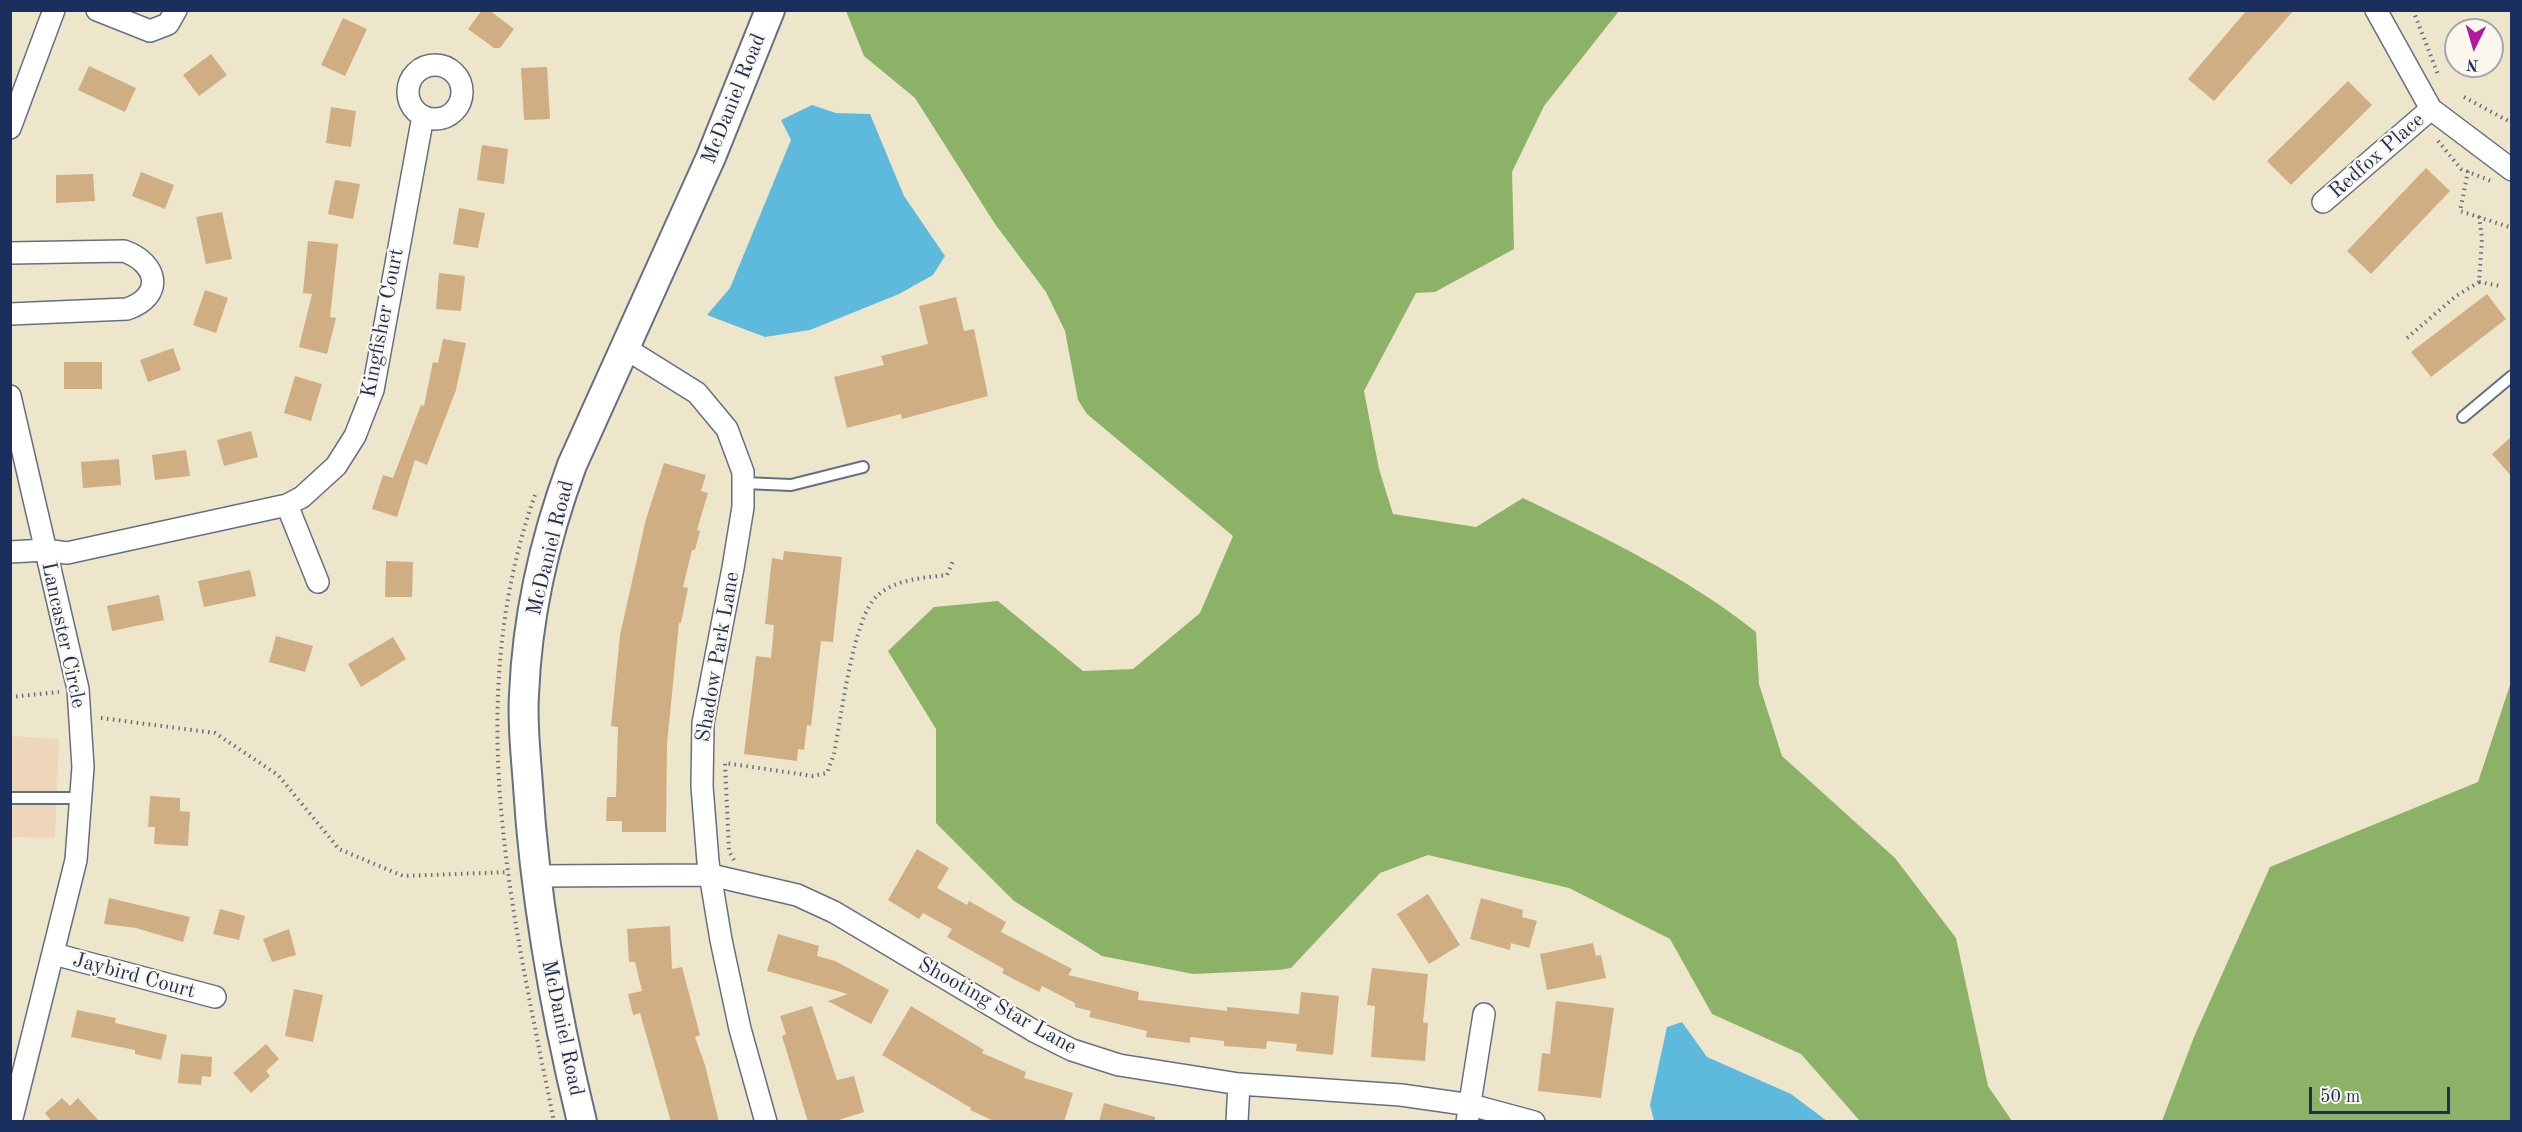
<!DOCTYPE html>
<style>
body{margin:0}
#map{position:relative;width:2522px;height:1132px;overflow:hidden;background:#eee6ca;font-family:"Old Standard TT",serif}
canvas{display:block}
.frame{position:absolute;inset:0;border:12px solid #1b2f5e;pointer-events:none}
.north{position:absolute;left:2444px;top:18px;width:60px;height:60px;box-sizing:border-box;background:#fbf7ec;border:2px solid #a1a7b3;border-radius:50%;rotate:185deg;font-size:16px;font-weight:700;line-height:24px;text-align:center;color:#1b2f5e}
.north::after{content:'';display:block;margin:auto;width:21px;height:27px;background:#b5179e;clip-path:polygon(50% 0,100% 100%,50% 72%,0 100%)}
.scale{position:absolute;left:2309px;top:1087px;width:141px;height:27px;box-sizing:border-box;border:3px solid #1b2f5e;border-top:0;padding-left:8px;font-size:18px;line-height:21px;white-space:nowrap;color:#1b2f5e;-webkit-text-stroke:4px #fbf7ec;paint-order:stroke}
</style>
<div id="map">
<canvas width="2522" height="1132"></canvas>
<div class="frame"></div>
<div class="north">N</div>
<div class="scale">50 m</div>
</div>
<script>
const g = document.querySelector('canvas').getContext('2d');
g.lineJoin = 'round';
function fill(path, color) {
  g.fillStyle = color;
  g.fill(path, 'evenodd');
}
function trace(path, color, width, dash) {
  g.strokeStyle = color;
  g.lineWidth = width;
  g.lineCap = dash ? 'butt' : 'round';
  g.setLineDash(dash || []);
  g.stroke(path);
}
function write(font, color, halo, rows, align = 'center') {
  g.font = font + ' "Old Standard TT",serif';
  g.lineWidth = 4.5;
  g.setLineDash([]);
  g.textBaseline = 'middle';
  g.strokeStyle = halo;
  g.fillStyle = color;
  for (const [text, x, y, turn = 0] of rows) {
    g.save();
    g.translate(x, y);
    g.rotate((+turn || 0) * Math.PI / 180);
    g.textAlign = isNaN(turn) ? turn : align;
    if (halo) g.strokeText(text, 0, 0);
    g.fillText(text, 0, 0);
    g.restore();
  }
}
fill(new Path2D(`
 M10,736L59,739L55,838L11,837Z`), '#eed6bb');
fill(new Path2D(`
 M846,11H1619L1544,106L1512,172L1514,249L1435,292L1416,293L1364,391L1379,469L1393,514L1476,527L1523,498C1603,537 1686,576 1756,632L1759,684L1782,756L1895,858L1956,938L1988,1086L2012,1121H1860L1801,1054L1712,1014L1670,939L1569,888L1428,855L1380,873L1291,968L1279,970L1193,974L1102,956L1014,901L936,823V729L888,651L934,607L998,601L1083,671L1133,669L1200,613L1233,536L1087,414L1078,400L1065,331L1046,292L995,224L915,98L864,56Z
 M2511,682V1121H2162L2194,1037L2270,867L2478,782Z`), '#8cb268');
fill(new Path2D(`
 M812,105L836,113L870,114L904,196L945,256L933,275L899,294L810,330L765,337L707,315L730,288L791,140L781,120Z
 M1682,1022L1707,1057L1791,1094L1827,1121H1654L1650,1105L1667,1027Z`), '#5ebadc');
fill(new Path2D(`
 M482,10H489L514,29L500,48H494L468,29Z
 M2247,10H2294L2214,101L2188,79Z
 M343,18L367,29L345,76L321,65Z
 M211,54L227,75L199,96L183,75Z
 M89,66L136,88L125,112L78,90Z
 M547,67L550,119L524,120L521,68Z
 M2348,81L2372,105L2291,185L2267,161Z
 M331,107L356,111L351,147L326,143Z
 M482,145L508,149L504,184L477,180Z
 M2426,168L2450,191L2371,274L2347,251Z
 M141,172L174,185L165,209L132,196Z
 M93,174L95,201L56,203V175Z
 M335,180L360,184L353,219L328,214Z
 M459,208L485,213L478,248L453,244Z
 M222,212L232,259L206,264L196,217Z
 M308,241L338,244L330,317L336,318L327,354L299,347L312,294L303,293Z
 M439,273L465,276L461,311L436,309Z
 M205,290L228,298L216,333L193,325Z
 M2487,294L2506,319L2431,377L2411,352Z
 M956,297L964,331L974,329L988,396L902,419L901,414L847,428L834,377L884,365L881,356L928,344L919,306Z
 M443,339L466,343L456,390L427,465L415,460L397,517L372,509L383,475L393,478L421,405L424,406L433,362L438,363Z
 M173,348L181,370L148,382L140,360Z
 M64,362H102V389H64Z
 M295,376L322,384L311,421L284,413Z
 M251,431L258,457L224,466L217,440Z
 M2511,437V476L2492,454Z
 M186,450L190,476L155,480L152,455Z
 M119,459L121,485L83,488L81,462Z
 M664,463L706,475L701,491L708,493L697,530L700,531L695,550H692L683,587L688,588L681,623H679L667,744L666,832H622V821H606L607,797H616L618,727L611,726L620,635L646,519Z
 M784,551L842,557L833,642L821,641L811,726L807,725L804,750L798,749L797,761L744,754L756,656L771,658L774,625L765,624L772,558L783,560Z
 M386,561L413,562L412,597H385Z
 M250,570L256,596L204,607L198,581Z
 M159,595L164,620L112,631L107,606Z
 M276,636L313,646L305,672L269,662Z
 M393,637L406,659L361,687L348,664Z
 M150,796L180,798V811L190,812L188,846L154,844L155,827H148Z
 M917,849L949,868L937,888L967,905L969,901L1006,922L1001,932L1072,969L1068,975L1139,992L1138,1000L1227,1011V1007L1299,1014L1301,992L1339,996L1333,1055L1296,1051L1297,1044L1267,1041L1266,1049L1224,1046V1041L1190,1037V1043L1146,1037L1147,1031L1089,1017L1091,1011L1075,1007V1003L1042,986L1039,992L1002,973L1004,969L947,937L952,929L923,913L919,919L888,900Z
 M1428,894L1460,945L1429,964L1397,914Z
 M109,898L190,917L183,942L136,928L104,924Z
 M1481,898L1523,910L1522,917L1537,921L1529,948L1511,943L1510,950L1470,939Z
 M220,909L245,916L239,940L213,934Z
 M670,926L672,969L682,967L700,1035L695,1037L705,1065L719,1122H671L640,1013L633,1015L628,994L642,991L635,962H629L627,929Z
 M289,929L296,955L272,962L263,939Z
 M778,934L819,946L817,956L835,961L889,990L871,1024L828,1001L848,994L767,971Z
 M1593,943L1596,956L1601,955L1606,978L1547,990L1540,954Z
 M1372,968L1428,974L1423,1022L1428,1023L1425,1061L1371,1057L1375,1006L1367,1005Z
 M294,989L323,995L313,1042L285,1036Z
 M1556,1001L1614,1008L1601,1098L1538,1091L1542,1053L1550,1054Z
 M812,1006L837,1080L854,1076L864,1112L832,1122H808L782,1036L786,1034L780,1016Z
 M911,1006L984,1050L982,1053L1026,1072L1024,1078L1073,1093L1064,1122H996L970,1110L971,1108L882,1055Z
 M77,1010L116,1018L115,1023L167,1035L161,1060L135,1054V1050L71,1037Z
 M266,1044L279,1059L266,1071L270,1076L251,1093L233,1073Z
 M181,1054L212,1057L211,1077L202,1076L201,1085L178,1083Z
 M62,1098L70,1106L78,1098L100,1122H52L45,1113Z
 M1104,1103L1155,1117V1122H1099Z`), '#cfae83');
const lane = new Path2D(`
 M2463,417L2512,376
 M744,483L791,485L863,467
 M10,798H81`);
const street = new Path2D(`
 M97,10L150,31L168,24L176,10
 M2376,10L2431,109L2512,170
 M408 92a27 27 0 1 1 54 0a27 27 0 1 1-54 0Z
 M10,128L54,10
 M2323,202L2431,109
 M10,253L124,251C158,263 165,296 127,309L10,314
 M625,348L697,393L727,429L743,472V507L733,568L703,723L702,786L708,862L721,940L740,1029L766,1122
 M10,396L78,689L83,767L76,860L11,1122
 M287,505L318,582
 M10,552L45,550L67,553L287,505L302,497L336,466L355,436L373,390L423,116
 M536,876L711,875L797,895L834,912L1034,1031L1072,1050L1119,1065L1239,1084L1401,1095L1471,1105L1534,1122
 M54,954L215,997
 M1237,1122L1239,1084
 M1467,1122L1484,1014`);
const secondary = new Path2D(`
 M582,1122C555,1011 535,900 528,786C526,756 522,725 524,695C527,617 545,538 572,465L711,157L770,10`);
trace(lane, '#656f84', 14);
trace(street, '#656f84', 24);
trace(secondary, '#656f84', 32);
trace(new Path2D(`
 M2413,10L2439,77
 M2464,97L2512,123
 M2438,141L2461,169L2491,181
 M2468,171L2460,211L2509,227
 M2479,282L2500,286
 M2407,338L2456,296L2479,282L2482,239L2479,215
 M535,495C461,705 512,912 554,1122
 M10,697L59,692
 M101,718L215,733L278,775L339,849L403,876L509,872
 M734,860L729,851L725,763L813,776L827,773L834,754C841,719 853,617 877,596C895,579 923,578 947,575L953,561`), '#656f84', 4, [1.5, 4.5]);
trace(lane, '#fff', 10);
trace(street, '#fff', 21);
trace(secondary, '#fff', 28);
write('21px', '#1b2f5e', '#fbf7ec', [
 ["McDaniel Road",734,99,-68],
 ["Redfox Place",2377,156,-41],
 ["Kingfisher Court",383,323,-79],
 ["McDaniel Road",551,548,-76],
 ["Lancaster Circle",63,635,78],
 ["Shadow Park Lane",718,657,-80],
 ["Jaybird Court",134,976,15],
 ["Shooting Star Lane",997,1006,29],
 ["McDaniel Road",562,1028,78]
]);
</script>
